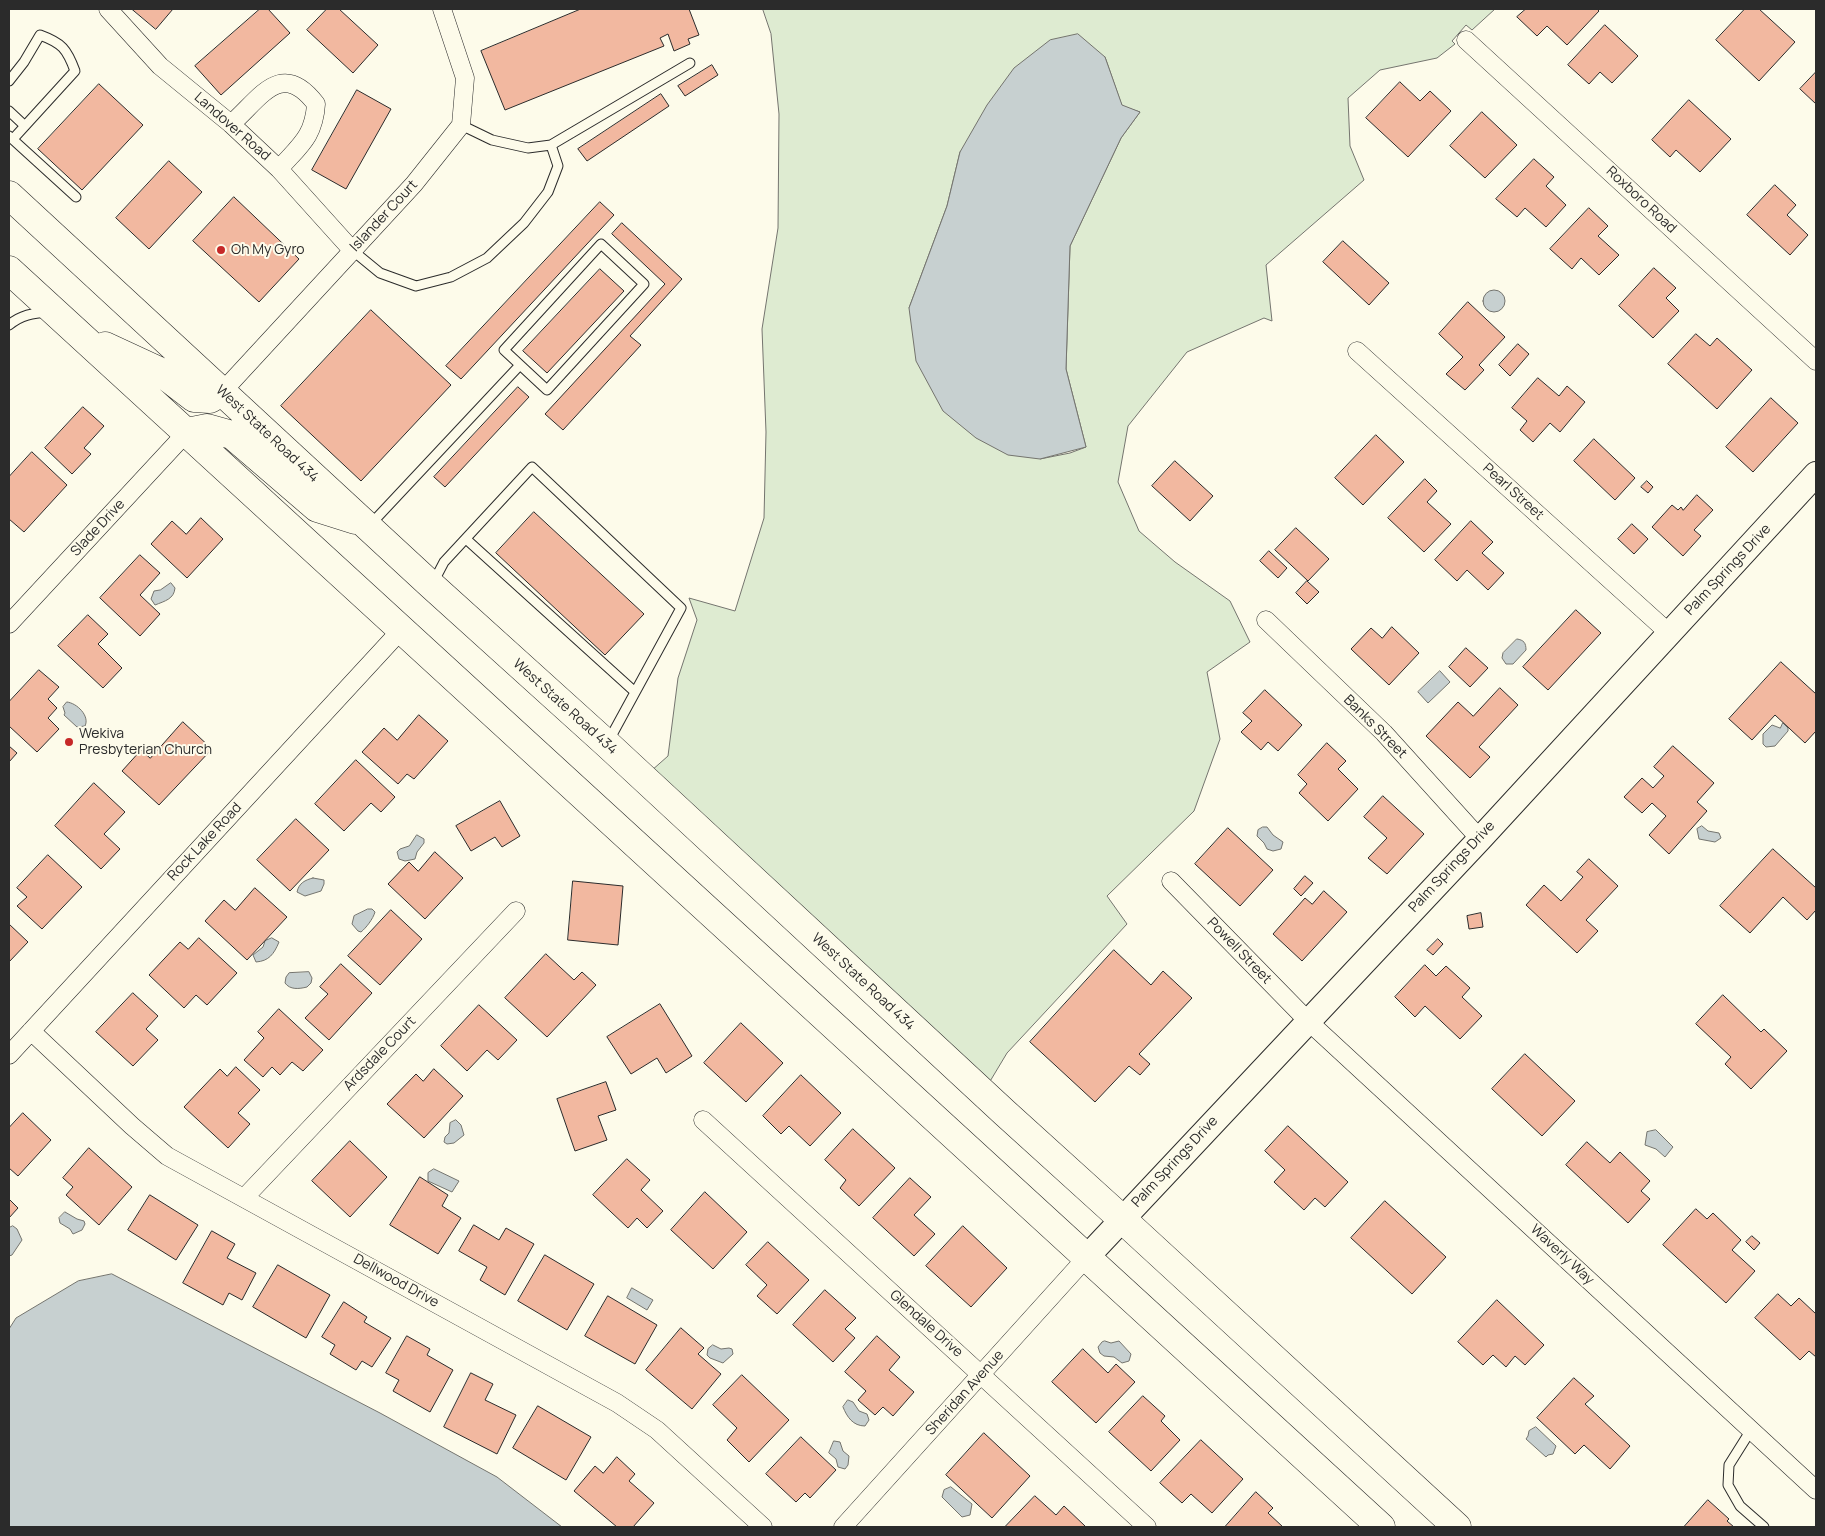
<!DOCTYPE html>
<style>
body{margin:0}
#map{position:relative;width:1825px;height:1536px;overflow:hidden;background:#fdfbea;font-family:Manrope,sans-serif}
canvas{display:block}
.frame{position:absolute;inset:0;border:10px solid #2b2b2b;pointer-events:none}
</style>
<div id="map">
<canvas width="1825" height="1536"></canvas>
<div class="frame"></div>
</div>
<script>
const g = document.querySelector('canvas').getContext('2d');
g.lineJoin = 'round';
function fill(path, color) {
  g.fillStyle = color;
  g.fill(path, 'evenodd');
}
function trace(path, color, width, dash) {
  g.strokeStyle = color;
  g.lineWidth = width;
  g.lineCap = dash ? 'butt' : 'round';
  g.setLineDash(dash || []);
  g.stroke(path);
}
function write(font, color, halo, rows, align = 'center') {
  g.font = font + ' Manrope,sans-serif';
  g.lineWidth = 4;
  g.setLineDash([]);
  g.textBaseline = 'middle';
  g.strokeStyle = halo;
  g.fillStyle = color;
  for (const [text, x, y, turn = 0] of rows) {
    g.save();
    g.translate(x, y);
    g.rotate((+turn || 0) * Math.PI / 180);
    g.textAlign = isNaN(turn) ? turn : align;
    if (halo) g.strokeText(text, 0, 0);
    g.fillText(text, 0, 0);
    g.restore();
  }
}
const green = new Path2D(`
 M763,9H1495L1472,30L1466,25L1452,41L1455,44L1437,58L1380,70L1348,98L1350,146L1364,180L1266,265L1272,321L1264,318L1187,352L1128,426L1118,482L1139,531L1175,562L1230,601L1250,642L1207,672L1220,739L1194,811L1107,896L1127,924L1007,1053L989,1083L651,771L668,756L678,678L697,620L689,598L735,611L764,518L766,432L762,329L778,228L779,114L771,34ZM1105,57L1122,106L1140,112L1121,138L1070,246L1066,369L1086,447L1070,453L1040,459L909,308L947,206L960,152Z`);
fill(green, '#deebd1');
trace(green, '#74746e', 1);
const water = new Path2D(`
 M1078,34L1105,57L1122,105L1140,112L1121,138L1070,246L1066,369L1086,447L1040,459L1008,455L976,438L943,411L916,361L909,308L947,206L960,152L987,105L1014,68L1050,40Z
 M1483 301a11 11 0 1 1 22 0a11 11 0 1 1-22 0Z
 M171,583L175,588C174,599 165,601 155,605L151,599L154,591L160,590Z
 M1517,639C1524,640 1526,643 1526,650L1513,664H1506L1502,658L1503,653Z
 M1440,671L1450,682L1428,703L1418,692Z
 M67,702C77,703 90,716 85,726L77,727L64,715L65,713L63,707Z
 M1783,723L1788,728V731L1775,746L1766,747L1763,744V734L1772,725L1780,728Z
 M1702,826L1708,831L1719,833L1721,838L1715,842L1699,839L1697,829Z
 M1263,827H1267L1273,835L1283,842L1281,849L1273,851L1267,849L1264,843L1257,836L1258,830Z
 M417,835L424,839V843L417,852L415,859L405,861L399,859L397,852L400,849L409,846Z
 M313,878L324,880V884L321,891L305,896L297,892C299,883 305,880 313,878Z
 M368,909H372L375,912C373,919 366,928 361,932L358,931L352,924L354,916Z
 M272,938L279,942C274,954 269,961 256,962L253,955L263,947L265,941Z
 M309,972L312,978L311,983L307,987C299,989 290,990 285,983L286,977L289,973Z
 M456,1120L461,1125L464,1135L454,1143L447,1144L444,1142L445,1137L449,1133L450,1123Z
 M1656,1130L1673,1147L1665,1157L1656,1149L1645,1145L1647,1132Z
 M434,1169L459,1181L452,1192L428,1181V1173Z
 M65,1212L77,1219L84,1221L85,1224L82,1230L73,1234L70,1229L60,1223L59,1218Z
 M13,1226L17,1229L22,1240L12,1255L9,1256V1228Z
 M112,1274L380,1413L497,1477L562,1527H9V1329L16,1318L78,1281Z
 M632,1288L653,1300L647,1310L627,1298Z
 M1105,1341L1111,1343L1119,1341L1131,1354L1129,1361L1122,1363L1114,1357L1104,1356L1100,1353L1098,1347L1102,1342Z
 M713,1345L721,1349L729,1348L732,1349L733,1354L723,1363L710,1358L707,1355L708,1349Z
 M848,1400L853,1402L859,1411L867,1414L869,1420L865,1426C853,1426 847,1417 843,1407Z
 M1536,1427L1556,1446L1553,1454L1548,1455L1546,1457L1526,1439L1528,1436L1529,1431Z
 M834,1441L840,1442L843,1451L849,1456L848,1465L845,1469L838,1467L836,1459L829,1453Z
 M951,1487L972,1504L970,1515L962,1517L942,1497L944,1490Z`);
fill(water, '#c7d0d0');
trace(water, '#74746e', 1);
const building = new Path2D(`
 M132,9H173L156,29Z
 M260,9H268L290,33L221,95L195,66Z
 M327,9H339L378,45L353,73L307,30Z
 M581,9H689L699,35L688,39L690,44L674,51L668,34L660,38L664,46L505,110L481,51Z
 M1526,9H1597L1599,11L1567,45L1547,26L1537,36L1517,17Z
 M1745,9H1759L1795,42L1759,81L1716,40Z
 M1605,25L1638,56L1612,83L1600,72L1589,84L1568,65Z
 M712,65L718,75L685,96L678,86Z
 M1816,72V104L1800,89Z
 M1400,82L1420,101L1430,91L1451,111L1408,157L1366,118Z
 M99,84L143,125L82,190L38,149Z
 M357,90L391,109L346,189L312,170Z
 M661,94L669,106L587,161L578,149Z
 M1689,100L1731,139L1700,172L1676,150L1670,157L1652,140Z
 M1482,112L1517,145L1485,178L1450,146Z
 M1534,159L1554,177L1546,186L1566,205L1546,227L1525,208L1517,217L1496,199Z
 M169,161L202,192L149,249L116,218Z
 M1775,185L1796,205L1787,215L1808,235L1790,255L1747,215Z
 M234,197L299,259L259,302L193,241Z
 M600,202L614,215L461,379L446,366Z
 M1589,208L1608,226L1598,236L1619,255L1599,275L1581,258L1572,269L1550,249Z
 M622,223L682,279L630,336L641,345L563,430L545,414L665,284L612,234Z
 M1343,241L1389,283L1369,305L1323,262Z
 M1654,268L1676,288L1666,298L1679,311L1653,338L1619,306Z
 M600,269L624,291L547,373L523,351Z
 M1468,302L1505,337L1479,365L1484,370L1465,390L1446,374L1463,357L1439,334Z
 M371,310L451,385L361,481L281,406Z
 M1696,334L1710,346L1717,338L1752,370L1717,409L1668,364Z
 M1518,344L1529,354L1510,376L1499,365Z
 M1538,378L1559,396L1567,386L1585,402L1560,432L1550,423L1533,442L1520,430L1527,421L1512,408Z
 M518,387L529,397L445,487L434,477Z
 M1771,398L1798,423L1753,472L1726,447Z
 M83,407L104,426L84,448L91,454L72,474L45,448Z
 M1376,435L1404,462L1363,505L1335,478Z
 M1594,439L1635,478L1615,500L1574,461Z
 M32,452L67,485L24,532L9,519V477Z
 M1175,461L1213,496L1190,521L1152,486Z
 M1425,479L1437,491L1427,502L1451,524L1424,552L1388,518Z
 M1647,481L1653,487L1648,493L1641,487Z
 M1697,495L1713,510L1694,530L1701,536L1683,556L1652,527L1672,505L1678,510L1681,507L1683,510Z
 M534,512L644,614L605,655L496,553Z
 M201,518L223,539L187,578L151,544L172,521L186,534Z
 M1471,521L1493,542L1482,553L1504,573L1488,590L1467,570L1457,581L1435,560Z
 M1632,524L1648,539L1634,554L1618,539Z
 M1296,528L1329,559L1308,581L1275,550Z
 M1269,551L1287,568L1278,578L1260,561Z
 M140,555L160,573L140,595L160,614L140,636L100,598Z
 M1307,581L1319,592L1307,604L1296,593Z
 M1576,610L1601,633L1548,690L1523,667Z
 M88,615L108,634L98,644L122,668L103,688L58,646Z
 M1392,627L1419,653L1389,685L1351,649L1371,628L1382,638Z
 M1466,648L1488,668L1470,687L1449,667Z
 M1781,662L1816,694V731L1805,743L1775,715L1752,740L1729,719Z
 M39,670L59,687L48,699L57,708L48,718L59,729L37,752L9,726V702Z
 M1500,688L1518,705L1479,747L1490,757L1470,778L1426,736L1458,702L1473,716Z
 M1265,690L1302,725L1278,751L1268,742L1261,750L1241,732L1252,721L1243,713Z
 M419,715L448,741L414,779L407,774L398,784L362,752L384,728L397,740Z
 M183,722L212,749L159,805L122,771L141,750L150,758Z
 M1327,743L1346,761L1338,769L1358,789L1328,821L1299,793L1307,784L1298,775Z
 M9,746L17,753L9,762Z
 M1673,746L1714,783L1697,802L1707,811L1669,854L1649,835L1666,816L1652,803L1642,813L1624,797L1642,778L1653,788L1664,776L1654,767Z
 M356,760L395,797L381,812L371,803L344,831L315,804Z
 M94,783L125,812L104,834L120,849L101,869L55,826Z
 M1383,796L1424,834L1387,874L1368,858L1387,838L1364,817Z
 M500,801L520,836L502,847L495,837L471,851L456,826Z
 M296,819L329,850L290,891L257,860Z
 M1228,828L1273,870L1240,906L1195,864Z
 M1773,849L1816,888V910L1807,920L1783,897L1750,933L1720,906Z
 M435,852L463,878L425,919L388,884L409,862L418,871Z
 M48,855L82,887L42,929L17,906L27,897L17,888Z
 M1589,859L1618,886L1586,920L1598,931L1577,953L1526,905L1544,885L1561,901L1583,877L1577,872Z
 M1305,876L1313,883L1301,896L1294,889Z
 M573,881L623,886L618,945L568,940Z
 M255,888L287,917L247,960L205,921L224,900L235,910Z
 M1324,891L1347,912L1302,961L1273,934L1305,898L1312,904Z
 M391,910L422,939L380,985L348,956Z
 M1481,913L1483,927L1469,929L1467,916Z
 M9,924L28,942L9,962Z
 M199,938L237,973L207,1005L196,995L184,1008L149,975L180,942L188,949Z
 M1438,939L1443,944L1433,955L1427,950Z
 M1114,950L1151,985L1163,971L1192,998L1139,1054L1150,1064L1140,1075L1129,1066L1095,1102L1030,1042Z
 M546,954L574,980L582,972L596,985L547,1037L505,998Z
 M341,964L372,993L329,1040L305,1018L328,994L320,987Z
 M1425,965L1436,976L1446,966L1470,988L1462,997L1482,1016L1460,1039L1425,1006L1415,1017L1395,997Z
 M133,993L158,1016L146,1029L158,1040L133,1066L96,1032Z
 M1723,995L1761,1032L1764,1029L1787,1051L1751,1089L1725,1064L1731,1057L1696,1024Z
 M660,1004L692,1056L666,1073L657,1058L631,1074L607,1037Z
 M479,1005L517,1040L498,1060L487,1050L467,1071L441,1046Z
 M279,1009L323,1050L303,1071L292,1062L280,1075L272,1067L263,1077L244,1060L264,1038L258,1032Z
 M741,1023L783,1063L746,1102L704,1063Z
 M1525,1054L1575,1101L1542,1136L1492,1089Z
 M236,1067L260,1090L238,1113L250,1124L228,1148L184,1107L220,1069L227,1076Z
 M434,1069L463,1096L424,1138L387,1104L416,1074L423,1081Z
 M801,1075L841,1113L810,1146L789,1126L781,1134L763,1116Z
 M606,1082L616,1110L598,1116L607,1140L575,1151L557,1099Z
 M23,1113L51,1140L18,1176L9,1168V1128Z
 M1288,1126L1348,1182L1325,1207L1315,1198L1304,1210L1274,1182L1285,1170L1265,1151Z
 M853,1129L895,1168L859,1206L840,1188L846,1180L825,1160Z
 M350,1141L387,1177L350,1217L312,1181Z
 M1587,1142L1610,1163L1620,1152L1650,1181L1641,1191L1650,1199L1628,1223L1566,1165Z
 M89,1148L132,1187L99,1225L66,1195L73,1187L63,1178Z
 M627,1159L650,1180L641,1190L663,1211L647,1228L637,1218L628,1228L593,1195Z
 M420,1177L448,1195L442,1206L461,1218L438,1254L390,1225Z
 M910,1178L931,1197L914,1215L935,1234L914,1256L873,1218Z
 M705,1192L747,1232L713,1269L671,1230Z
 M150,1195L198,1225L176,1260L128,1230Z
 M9,1199L18,1208L9,1218Z
 M1385,1201L1446,1257L1412,1294L1351,1238Z
 M1696,1209L1707,1219L1713,1213L1741,1240L1732,1250L1755,1271L1726,1303L1663,1245Z
 M474,1225L499,1240L506,1228L534,1244L505,1295L480,1280L487,1267L459,1251Z
 M963,1226L1007,1268L971,1307L926,1266Z
 M212,1231L235,1244L227,1258L256,1273L242,1300L229,1293L223,1305L183,1283Z
 M1752,1236L1760,1243L1754,1250L1746,1242Z
 M768,1242L809,1280L777,1314L757,1296L767,1285L746,1265Z
 M545,1255L594,1284L567,1330L518,1301Z
 M278,1265L330,1295L306,1338L253,1307Z
 M825,1290L856,1318L845,1329L855,1338L833,1362L793,1325Z
 M1778,1294L1791,1306L1799,1298L1816,1314V1357L1809,1351L1800,1360L1755,1318Z
 M608,1296L657,1325L635,1364L585,1336Z
 M1497,1300L1544,1345L1525,1365L1515,1356L1506,1367L1493,1355L1483,1365L1458,1342Z
 M344,1302L367,1317L364,1322L391,1338L372,1367L362,1361L356,1370L330,1354L335,1345L322,1337Z
 M681,1328L704,1348L698,1354L721,1374L692,1409L646,1370Z
 M407,1336L430,1349L427,1355L453,1370L430,1412L393,1391L399,1380L386,1373Z
 M877,1336L900,1357L889,1370L914,1392L893,1416L883,1407L875,1415L858,1400L866,1391L845,1372Z
 M1083,1349L1108,1373L1116,1364L1135,1382L1096,1423L1052,1382Z
 M471,1373L493,1384L485,1400L516,1415L497,1454L444,1427Z
 M742,1375L789,1420L749,1462L727,1440L737,1428L713,1405Z
 M1574,1378L1594,1396L1585,1404L1630,1446L1610,1469L1584,1445L1575,1454L1537,1418Z
 M1143,1396L1165,1416L1161,1421L1180,1440L1151,1471L1109,1432Z
 M538,1406L591,1437L566,1480L513,1448Z
 M984,1433L1030,1476L992,1518L946,1475Z
 M801,1437L836,1470L810,1498L805,1493L796,1502L766,1474Z
 M1201,1440L1243,1479L1212,1513L1191,1494L1182,1503L1160,1483Z
 M617,1457L635,1474L629,1481L654,1503L633,1527H617L574,1491L595,1466L603,1473Z
 M1256,1492L1273,1508L1268,1513L1283,1527H1225Z
 M1035,1496L1056,1515L1064,1506L1085,1526L1084,1527H1005Z
 M1708,1500L1729,1519L1727,1521L1734,1527H1684Z`);
fill(building, '#f2b8a0');
trace(building, '#2b2b2b', 1);
const lane = new Path2D(`
 M9,81L24,62L40,35C62,43 67,49 75,71L13,139
 M9,111L25,126
 M461,125L492,140L528,148L551,145L690,63
 M9,136L76,197
 M601,244L644,284L547,390L504,350Z
 M352,250L380,273L416,286L451,277L487,258L524,223L548,192L558,166L551,145
 M9,325C21,315 33,313 48,312
 M370,525L520,365
 M466,539L635,692
 M433,583L444,562L532,467L681,608L608,742
 M1751,1430L1729,1465L1728,1485L1740,1506L1764,1527`);
const street = new Path2D(`
 M108,9L160,66L231,124L279,169L352,250
 M1466,40L1816,361
 M231,124C260,99 281,58 316,104C314,137 299,146 279,169
 M1357,351L1669,633
 M222,392L414,184L461,125L465,78L442,9
 M1266,620L1384,733L1480,839
 M9,624L187,432
 M1171,881L1308,1021L1816,1490
 M31,1031L132,1126L167,1156L617,1403L657,1430L763,1527
 M9,1055L402,629
 M703,1120L1147,1527
 M245,1197L516,911
 M843,1527L1086,1258`);
const secondary = new Path2D(`
 M1086,1258L1480,839L1816,474`);
const primary = new Path2D(`
 M9,195L431,585L607,744L1005,1113L1122,1219L1457,1527
 M9,270L1381,1527
 M105,346L159,371L194,398L210,399L222,392
 M187,432L207,428L232,435L317,508L355,520`);
trace(lane, '#2b2b2b', 11);
trace(street, '#2b2b2b', 19);
trace(secondary, '#2b2b2b', 26);
trace(primary, '#2b2b2b', 29);
trace(lane, '#fdfbea', 9);
trace(street, '#fdfbea', 18);
trace(secondary, '#fdfbea', 24);
trace(primary, '#fdfbea', 28);
for (const [x, y, r, color] of [
 [221,250,5,"#c62828"],
 [69,742,5,"#c62828"]
]) {
  const dot = new Path2D();
  dot.arc(x, y, r, 0, 2 * Math.PI);
  g.fillStyle = color;
  g.fill(dot);
  trace(dot, '#fdfbea', 2);
}
write('14px', '#2b2b2b', '#fdfbea', [
 ["Landover Road",232,127,41],
 ["Roxboro Road",1641,200,43],
 ["Islander Court",384,216,-47],
 ["West State Road 434",267,434,43],
 ["Pearl Street",1513,492,42],
 ["Slade Drive",98,528,-47],
 ["Palm Springs Drive",1728,570,-47],
 ["West State Road 434",565,707,42],
 ["Banks Street",1375,727,45],
 ["Rock Lake Road",205,842,-47],
 ["Palm Springs Drive",1452,867,-47],
 ["Powell Street",1239,951,46],
 ["West State Road 434",863,982,43],
 ["Ardsdale Court",380,1054,-46],
 ["Palm Springs Drive",1175,1162,-47],
 ["Waverly Way",1562,1255,43],
 ["Dellwood Drive",396,1281,29],
 ["Glendale Drive",926,1324,42],
 ["Sheridan Avenue",965,1393,-48]
]);
write('14px', '#2b2b2b', '#fdfbea', [
 ["Oh My Gyro",231,250],
 ["Wekiva",79,734],
 ["Presbyterian Church",79,750]
], 'left');
</script>
